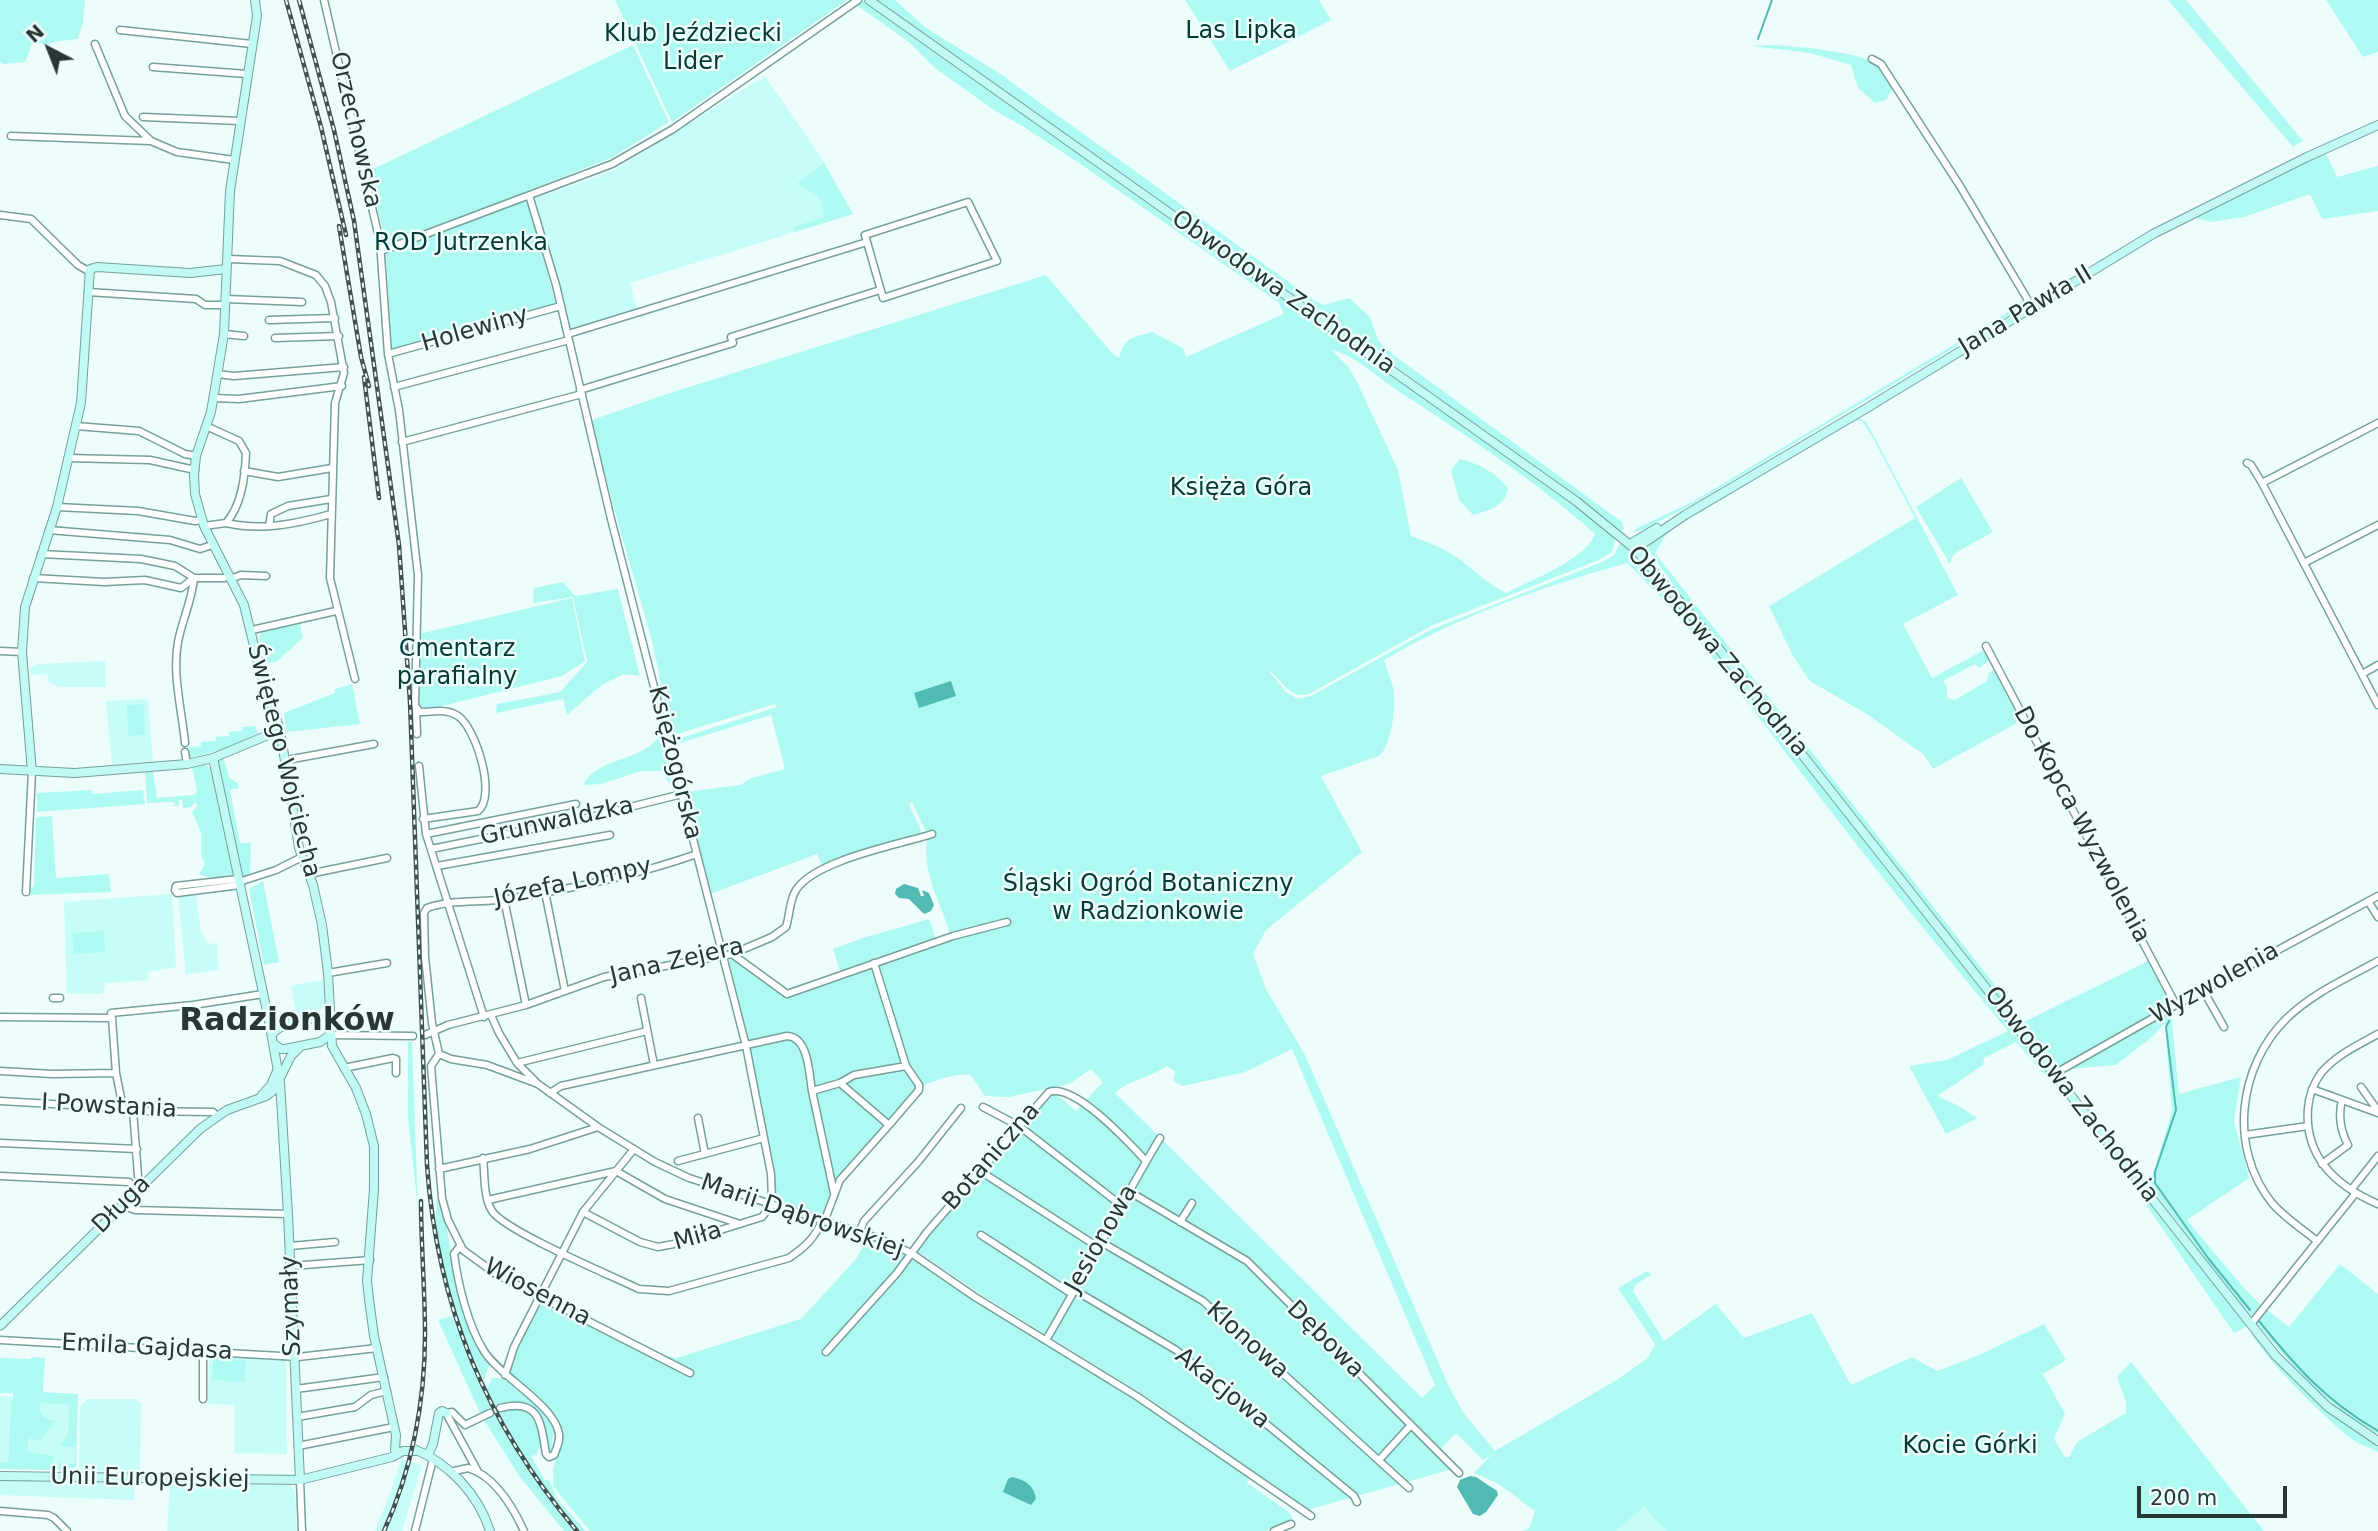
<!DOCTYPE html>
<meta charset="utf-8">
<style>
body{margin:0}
#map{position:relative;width:2378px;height:1531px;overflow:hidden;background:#ecfdfb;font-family:"DejaVu Sans",sans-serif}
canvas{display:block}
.north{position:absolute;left:14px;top:14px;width:70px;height:70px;-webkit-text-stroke:5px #ecfdfb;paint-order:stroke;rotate:318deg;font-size:19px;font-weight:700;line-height:28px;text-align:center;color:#263735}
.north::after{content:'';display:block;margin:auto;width:24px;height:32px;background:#263735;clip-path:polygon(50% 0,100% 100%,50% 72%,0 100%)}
.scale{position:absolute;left:2137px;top:1486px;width:150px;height:32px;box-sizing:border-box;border:4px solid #263735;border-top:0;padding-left:9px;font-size:21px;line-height:24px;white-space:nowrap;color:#263735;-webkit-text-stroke:5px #ecfdfb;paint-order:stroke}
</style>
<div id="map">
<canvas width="2378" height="1531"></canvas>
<div class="north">N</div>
<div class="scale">200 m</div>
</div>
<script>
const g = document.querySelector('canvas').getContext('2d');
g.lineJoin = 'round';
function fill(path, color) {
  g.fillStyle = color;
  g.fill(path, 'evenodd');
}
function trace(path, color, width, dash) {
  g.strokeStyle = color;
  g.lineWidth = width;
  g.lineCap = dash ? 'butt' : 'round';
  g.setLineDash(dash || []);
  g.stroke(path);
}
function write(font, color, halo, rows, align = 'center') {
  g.font = font + ' "DejaVu Sans",sans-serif';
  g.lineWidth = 5;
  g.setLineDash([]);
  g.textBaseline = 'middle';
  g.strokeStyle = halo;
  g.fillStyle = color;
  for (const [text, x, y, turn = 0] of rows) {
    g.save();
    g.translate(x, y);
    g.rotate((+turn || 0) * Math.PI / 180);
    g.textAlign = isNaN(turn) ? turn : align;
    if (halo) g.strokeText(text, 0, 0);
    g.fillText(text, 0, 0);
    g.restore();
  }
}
fill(new Path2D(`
 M765,76L822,159L853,214L630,283L638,311L570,329L535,198L613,171Z
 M105,661L106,687H59L49,682L48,674L30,675V667L38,664Z
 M148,699L153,761L112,764L106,701Z
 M172,894L176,967L148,972V980L106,983L102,994L67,993L64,902Z
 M196,895L201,932L208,944L217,943L219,970L186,974L178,896Z
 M323,980L325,1008L297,1015L291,986Z
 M458,1314L476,1365L517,1446L551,1496L579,1531H574L552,1504L517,1455L502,1429L465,1355L452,1316Z
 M209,1356L286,1360L287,1454L234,1453L235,1405L208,1404Z
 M0,1396L14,1397V1401L11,1402L8,1462H0Z
 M87,1399H134L141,1403L140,1472L79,1471L80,1407Z
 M41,1403L69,1405L68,1435L59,1445L75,1447V1464L59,1463L58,1470H53V1456L27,1451L29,1438L49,1428L56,1421L41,1416Z
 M401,1459L422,1465L402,1531H375L392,1488Z
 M0,1480L135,1482L134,1500L0,1495Z
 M167,1483L202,1484L216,1487L222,1484L290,1485L295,1492L297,1531H167L170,1486L166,1485Z
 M1644,1507L1666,1531H1616Z`), '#c7fdf8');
fill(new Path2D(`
 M0,0H85L83,23L78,39L53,42L48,45L37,42L32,44L25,62L4,64L0,62Z
 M615,0H847L672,122Z
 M864,0L1569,500L1616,537L1612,552L1599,560L1433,625L1309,694C1288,700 1282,678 1268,670L1286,692L1298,699L1311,696L1430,630L1602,562L1614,555L1621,542L1677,601L2048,1073L2046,1076L2016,1042L1984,1058L1983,1065L1939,1095V1097L1957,1105L1977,1118L1946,1134L1909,1066L1947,1060L2008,1031C1938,947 1869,862 1803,775C1747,703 1693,626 1627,563C1544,586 1459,616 1384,660C1386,669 1391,678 1393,687C1397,702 1392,746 1379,756L1321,776L1362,852L1266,930L1253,954L1266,989L1305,1055L1450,1389L1465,1415L1495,1451L1615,1381L1647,1359L1655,1344L1618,1288L1647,1271L1651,1275L1636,1284L1633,1291L1664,1341L1716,1304L1744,1338L1812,1313L1851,1385L1912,1357L1937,1371L1979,1355L2044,1324L2066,1360L2043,1374L2065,1414L2054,1439L2065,1457H2069L2077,1442L2126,1413V1402L2117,1377L2131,1362L2264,1531H1666L1644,1507L1616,1531H1522L1529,1529L1535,1511L1497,1483L1474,1473L1491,1455L1483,1460L1456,1433L1440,1450L1455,1465L1460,1467L1307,1510L1144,1395L983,1296L916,1250L1051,1094L1055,1093L1076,1111L1103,1082L1091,1069L1069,1084L1009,1097L985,1096L970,1074C951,1075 932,1080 915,1090L841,1175L833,1186L822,1216L777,1201L775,1198L773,1171L741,1014L742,1013L728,958L736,954L787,989L840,971L833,949L863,938L929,919L936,939L950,934C941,902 918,867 929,832L925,830L912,802L909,805L921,830L920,836L822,866L817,854L710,894L686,792L740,785L752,778L785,769L771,715L673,745L672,741L777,707L775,704L677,734L670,733C663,701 659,667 650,634C630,562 608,493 592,420L667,394L1046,275L1111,352L1119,358C1125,336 1132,338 1152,332L1183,348L1186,357L1284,314L1278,302L1079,163L1024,127L994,110L936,69L909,42L858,6ZM1332,350C1352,354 1374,374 1391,386C1460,432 1533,478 1595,534C1587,559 1529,581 1506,593C1484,582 1475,570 1456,557C1442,547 1427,542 1411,536L1398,470L1358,384L1349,368ZM1292,1049L1435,1385L1422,1398L1115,1093C1129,1080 1151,1077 1167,1066L1175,1072L1173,1081L1183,1086L1245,1072Z
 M876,0H895L926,28L999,73L1315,301L1324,305L1349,298L1370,317L1378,340L1391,353L1622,522L1624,529L1621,531L1396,367Z
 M1185,0H1319L1331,20L1230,71Z
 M2168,0H2186L2303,141L2293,147Z
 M2326,0H2378V52L2363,57Z
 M633,45L669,122L611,158L525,192L556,305L394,349L392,347L385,241L369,171Z
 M1752,46C1775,43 1861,51 1878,65C1884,70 1889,82 1893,89L1886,100L1875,103L1858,88L1851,65L1810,53Z
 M2326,153L2337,177L2378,166V211L2322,219L2310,194L2244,217L2211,222L2191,217Z
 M824,163L853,214L794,232L793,227L824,217C820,189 817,197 797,184Z
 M2024,297L2027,304L1693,504L1643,530L1633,532L1637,528L1694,501L2018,306Z
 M1858,417L1867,423L1958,595L1903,624L1932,678L1986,649L1990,660L1979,668L1975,664L1943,681L1947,686V698L1955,700L1987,681L1989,672L1996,670L2021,721L1933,769L1924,755L1870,716L1810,681L1793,656L1769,606L1915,518L1873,438L1862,421L1855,420L1674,528L1666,535L1655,553L2024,1022L2148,961L2171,1005L2060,1066L2052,1065L1697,617L1648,550L1651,542L1678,523Z
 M1460,459C1477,463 1499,474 1508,489C1504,507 1490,510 1473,515L1459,500L1451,470Z
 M1961,478L1993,532L1957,552L1952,557L1950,564L1916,507Z
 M563,582L575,596L618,589L640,676L624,674L603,684L567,715L563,699L496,713L497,704L560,692L587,662L573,597L533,603L534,588Z
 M572,598L585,661L562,676L422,711L416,707L419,634Z
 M300,623L303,638L276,662L266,663L259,638L264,630Z
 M352,684L360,724L287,732L284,713L335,693V689Z
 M144,704L145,735L128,736L127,705Z
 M255,726L258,733L224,749L190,758L189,747L201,746V742L216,741V737L229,736V732L242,731V727Z
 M659,736L676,793L661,771H641L601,784L583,785C598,756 641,763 659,736Z
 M224,759L229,778L237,783L239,788L230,790L240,843H251L250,873L243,877L240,876L218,761Z
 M205,765L210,768L233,874C222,881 210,879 199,874L205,864L201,855V832L192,812L197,806L196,802L191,807L183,808L182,800H178L180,804L178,806H169L175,805L174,802L147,803L145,772H153L157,798L195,795L197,790L192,767Z
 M92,790L93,794L143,790L145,804L37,812V793Z
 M52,816L56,878L109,874L111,892L29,895L30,887H34L36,817Z
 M263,881L279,962L264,965L249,889Z
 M104,931L105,952L74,954L72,933Z
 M2171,1012L2179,1094L2241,1077L2234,1121L2249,1178L2187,1220L2243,1287L2261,1305L2250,1317L2151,1188V1180L2172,1112L2165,1023L2152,1037L2116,1065L2070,1069Z
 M408,1042H412L418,1209L408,1118Z
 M2136,1184L2246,1325L2286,1371L2336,1418L2378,1445V1452C2369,1447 2357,1444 2349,1437C2321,1414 2262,1357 2247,1326L2234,1333L2142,1199Z
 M437,1200H440C450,1234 451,1269 463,1303C470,1323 481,1343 490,1363L484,1380C462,1337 430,1247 437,1200Z
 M867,1239L907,1255L1128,1394L1249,1477L1247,1483L1289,1512L1293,1519L1266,1531H590L553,1486V1469L563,1435L557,1419L510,1374L518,1348L542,1301L641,1351L677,1358L801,1319L856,1259Z
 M2340,1264L2378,1294V1434C2326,1406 2293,1367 2256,1322L2266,1309L2289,1327Z
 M452,1316C479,1396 520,1466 574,1531H564L520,1477L484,1420L486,1418L481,1415L438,1320Z
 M31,1357L45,1358L43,1392L78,1394L76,1470H58L59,1457L60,1463L75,1464V1447L59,1446L68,1435L69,1405L41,1403L40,1411L43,1412L41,1416L56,1421L40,1441L29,1438L27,1451L54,1456L53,1470L0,1469V1462H8L11,1401H13V1393H0V1358L31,1359Z
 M213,1358L246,1360L245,1382L212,1380Z
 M492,1378C497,1378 504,1378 509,1380C524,1387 552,1418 556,1435H553L552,1446L554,1447L552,1454H548C547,1444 547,1434 544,1425C537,1408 511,1399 495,1407L487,1389Z
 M507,1408C512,1408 519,1408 525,1410C542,1416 545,1442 536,1455L531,1456L545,1480H549L557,1499L586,1531H579L526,1462L498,1412Z`), '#aefaf3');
fill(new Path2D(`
 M951,681L956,696L919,708L914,693Z
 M904,884L918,888L921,896H924L922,890L929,893L934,905L931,911L924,914L909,899L899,898L895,894L896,889Z
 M1470,1476L1476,1477L1497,1491L1498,1495L1486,1512L1480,1516L1473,1514L1457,1487L1460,1480Z
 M1012,1477C1025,1480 1034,1485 1036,1499L1031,1505L1003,1492L1008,1479Z`), '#51bab2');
trace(new Path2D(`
 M1758,39L1772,0
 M2169,1021L2166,1027L2176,1110L2155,1172V1183L2208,1258L2250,1310
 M2259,1321C2296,1367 2326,1401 2378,1431`), '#51bab2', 2);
const street = new Path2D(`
 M324,0L380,242L388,354L399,410L418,575L415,706L420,712C434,712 446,708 458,716C476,728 497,796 478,811L423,819
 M120,30L252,44
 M95,44L125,116L151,141L177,152L234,160
 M1872,59L1881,64L1960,186L2032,307
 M153,67L247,74
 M143,117L240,121
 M11,136L151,141
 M529,195L556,285L611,519L746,1046L771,1174L772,1199L770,1207L762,1217L679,1243L658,1247L640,1242L583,1212
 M968,202L997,261L883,298L865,235Z
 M0,215L31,219L78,265L90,272
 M381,251L612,164L673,129L858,0
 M228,259L280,261L316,275L325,286L331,302L344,373L335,403L330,578L355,679
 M88,292L196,299L205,305H225
 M226,299L302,302
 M269,320L335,318
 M224,334L244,336
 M568,334L867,242
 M275,338L339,336
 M388,354L561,306
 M217,374L234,376L344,367
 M394,387L569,340
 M580,390L733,343L731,337L880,290
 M213,398L239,399L342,386
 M76,426L139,431L185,454L196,456
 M402,442L582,394
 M68,458L150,460L195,470
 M2247,463L2251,465L2262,483L2378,705
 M244,471L278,477L332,468
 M2262,483L2378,423
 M57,507L138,511L195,521L202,520
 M226,523C262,531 296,524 331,514
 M204,526L226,523C242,505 245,476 246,453L239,441L206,426
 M269,526L271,514L288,506L331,499
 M49,530L170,540L200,549L212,545
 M41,554L141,559L175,566L194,578H224L229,576
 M2304,563L2378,525
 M33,578L104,582L145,580L181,588L194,578
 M230,579L241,575L266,576
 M252,630L336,611
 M1986,646L2176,1005
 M0,651L22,652
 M2362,674L2378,665
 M416,709L417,734
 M185,743C182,711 172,674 178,642C182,620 192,601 194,578
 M185,752L187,764
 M287,760L374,744
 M419,766L426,834L484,1017
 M426,834L576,804
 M431,849L586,818L682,794
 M697,854C637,875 571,889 507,899C482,903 451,899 427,908L424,913L425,957L432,1023L439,1054L451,1059L487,1065L538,1084L598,1127L655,1162L689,1178L878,1238L911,1253L975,1297L1138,1397L1311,1516
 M437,866L610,835
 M309,874L387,858
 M238,879L176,886L175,890L177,893L240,885
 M239,882L276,870L302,857
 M26,892L32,772
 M545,892L565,991
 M504,899L526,1005
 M2368,901L2378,917
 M732,954L787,994L953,936L1007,922
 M328,973L387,963
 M2203,990L2224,1027
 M53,998H60
 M641,998L654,1065
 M111,1013L193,1005L263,994
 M491,1015L499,1033L517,1063L536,1082
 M0,1017L112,1018L116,1073L123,1108
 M2378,1034C2358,1045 2336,1055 2321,1073C2314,1083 2309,1096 2308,1108C2304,1157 2336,1186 2378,1204
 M330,1035L413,1036
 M425,1035L448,1025L526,1005L604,977L732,954L772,937L786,927C790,915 789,901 796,890C815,860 898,845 932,834
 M439,1054L431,1066L442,1198L448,1220L463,1250L496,1274L690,1373
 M517,1063L647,1031
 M344,1068L393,1058L396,1059V1073
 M0,1071L52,1074L116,1073
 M2054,1074L2176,1005L2378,896
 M840,1083L889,1125L919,1090V1085L906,1066L874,963
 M2361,1087L2378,1111
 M2312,1089L2378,1113
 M812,1091L834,1193
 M550,1093L561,1086L787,1036C809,1037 809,1074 812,1091L840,1083L854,1075L906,1066
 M0,1101L123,1108L141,1111L213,1112L217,1116
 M983,1107L1019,1126L1122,1206
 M133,1110L138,1176
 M698,1118L705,1154
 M2245,1135L2308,1126
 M0,1143L137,1149
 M483,1158C485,1174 483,1197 492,1211C505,1231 612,1276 639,1289L669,1291L789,1258C805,1247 814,1239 822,1221
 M678,1161L764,1138
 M2322,1164L2348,1145C2340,1130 2338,1116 2342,1100
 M439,1169L530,1149L598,1127
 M980,1171L1098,1247
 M0,1176L129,1182L138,1189
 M2351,1190L2378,1156
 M1130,1192L1247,1261L1459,1473
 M488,1200L616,1171L665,1199L740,1224
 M122,1205L135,1210L288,1214
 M824,1222L840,1180L889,1125
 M1180,1222L1192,1203
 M859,1233L864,1221L918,1162L961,1108
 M981,1235L1072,1294
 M2317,1241C2302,1229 2284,1217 2272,1203C2228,1148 2238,1066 2287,1018C2313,993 2347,978 2378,961
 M1101,1242L1203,1301L1409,1488
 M290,1246L335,1242
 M460,1246L454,1254C458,1284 468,1326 484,1351C500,1377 555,1405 559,1434C560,1441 557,1448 554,1455L549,1457L546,1454C541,1425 541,1397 500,1408
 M291,1266L370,1260
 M1076,1291L1176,1350L1354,1496L1357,1502
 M2251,1324L2355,1194
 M0,1340L298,1357L377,1348
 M1046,1340C1085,1274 1120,1205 1160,1138
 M826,1352L897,1273L927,1232L1049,1092C1075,1083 1129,1143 1146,1161
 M505,1375L514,1347L583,1212L634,1149
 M296,1389L384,1377
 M203,1399V1351
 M446,1413L477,1470
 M446,1413L452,1412L465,1425L490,1413
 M297,1417L355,1407L371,1395L387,1391
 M298,1446L394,1427
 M1379,1460L1411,1425
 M450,1472L468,1468C495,1476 513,1507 524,1531
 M300,1480L302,1531
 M0,1511L48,1515L54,1518L67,1531
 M415,1531L433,1459
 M1274,1531L1291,1524`);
const secondary = new Path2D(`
 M255,0L257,16L230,191L224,334L211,412L196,456L194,475L195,494L204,526L244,605L259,666L280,730L299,848L313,885L322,925L328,973L332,1046L356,1088L366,1114L374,1146V1189L367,1281L369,1299L374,1336L396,1435L395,1450
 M869,0L1576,501L1635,549L1704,630L2276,1356L2328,1407L2378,1441
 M1630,544L1657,528
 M1635,549L1685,515L1862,411L2153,234L2307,157L2378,125
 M213,758L268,1016L280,1082L288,1214L300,1480
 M0,769L75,773L187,764L213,758L280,730
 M32,772L22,652L25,607L57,507L81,403L90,269L97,267L190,273L226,269
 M272,1035C277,1025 310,1015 321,1020C325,1021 327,1024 330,1027
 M274,1044L281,1049H285L320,1042L330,1035
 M262,1095L271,1085L277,1071
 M0,1326L200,1129L227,1110L266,1096L274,1090L291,1056L300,1047
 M414,1449C450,1464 478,1494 490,1531
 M428,1455L433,1444L439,1413L442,1411L446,1413
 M0,1476L300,1480L392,1457L403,1451H418`);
trace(street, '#76a09c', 9);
trace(secondary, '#76a09c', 10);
trace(street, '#fff', 6);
trace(secondary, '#c1f9f5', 8);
const rail = new Path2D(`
 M286,0L321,127L346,235
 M299,0L334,130L354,221L399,545L410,702L427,1165C437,1306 486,1423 577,1531
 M339,226L361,357L369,386
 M364,377L379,498
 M384,1531C412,1469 425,1402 425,1334C425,1290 421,1245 421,1201`);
trace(rail, '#40514f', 4.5);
trace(rail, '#ecfdfb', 2, [5]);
write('24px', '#063a36', '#ecfdfb', [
 ["Las Lipka",1241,32],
 ["Klub Jeździecki",693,35],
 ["Lider",693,63],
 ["ROD Jutrzenka",461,244],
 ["Księża Góra",1241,489],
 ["Cmentarz",457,650],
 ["parafialny",457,678],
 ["Śląski Ogród Botaniczny",1148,885],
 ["w Radzionkowie",1148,913],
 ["Kocie Górki",1970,1447]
]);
write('24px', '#263735', '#ecfdfb', [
 ["Orzechowska",355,130,77],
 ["Obwodowa Zachodnia",1283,293,35],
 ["Jana Pawła II",2026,311,-31],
 ["Holewiny",475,330,-16],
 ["Obwodowa Zachodnia",1717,652,50],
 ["Świętego Wojciecha",283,761,76],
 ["Księżogórska",674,763,76],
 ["Grunwaldzka",557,822,-12],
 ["Do Kopca Wyzwolenia",2081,825,62],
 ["Józefa Lompy",573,883,-12],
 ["Jana Zejera",677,962,-13],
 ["Wyzwolenia",2215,984,-29],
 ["Obwodowa Zachodnia",2071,1095,52],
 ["I Powstania",109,1107,3],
 ["Botaniczna",992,1157,-49],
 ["Długa",122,1205,-45],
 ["Marii Dąbrowskiej",802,1217,19],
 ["Miła",698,1237,-16],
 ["Jesionowa",1102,1239,-60],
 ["Wiosenna",537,1293,28],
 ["Szymały",292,1306,-92],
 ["Dębowa",1325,1340,45],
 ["Klonowa",1247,1341,42],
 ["Emila Gajdasa",147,1348,3],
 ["Akacjowa",1222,1389,39],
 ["Unii Europejskiej",150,1479,1]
]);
write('bold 32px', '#263735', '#ecfdfb', [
 ["Radzionków",287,1022]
]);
</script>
